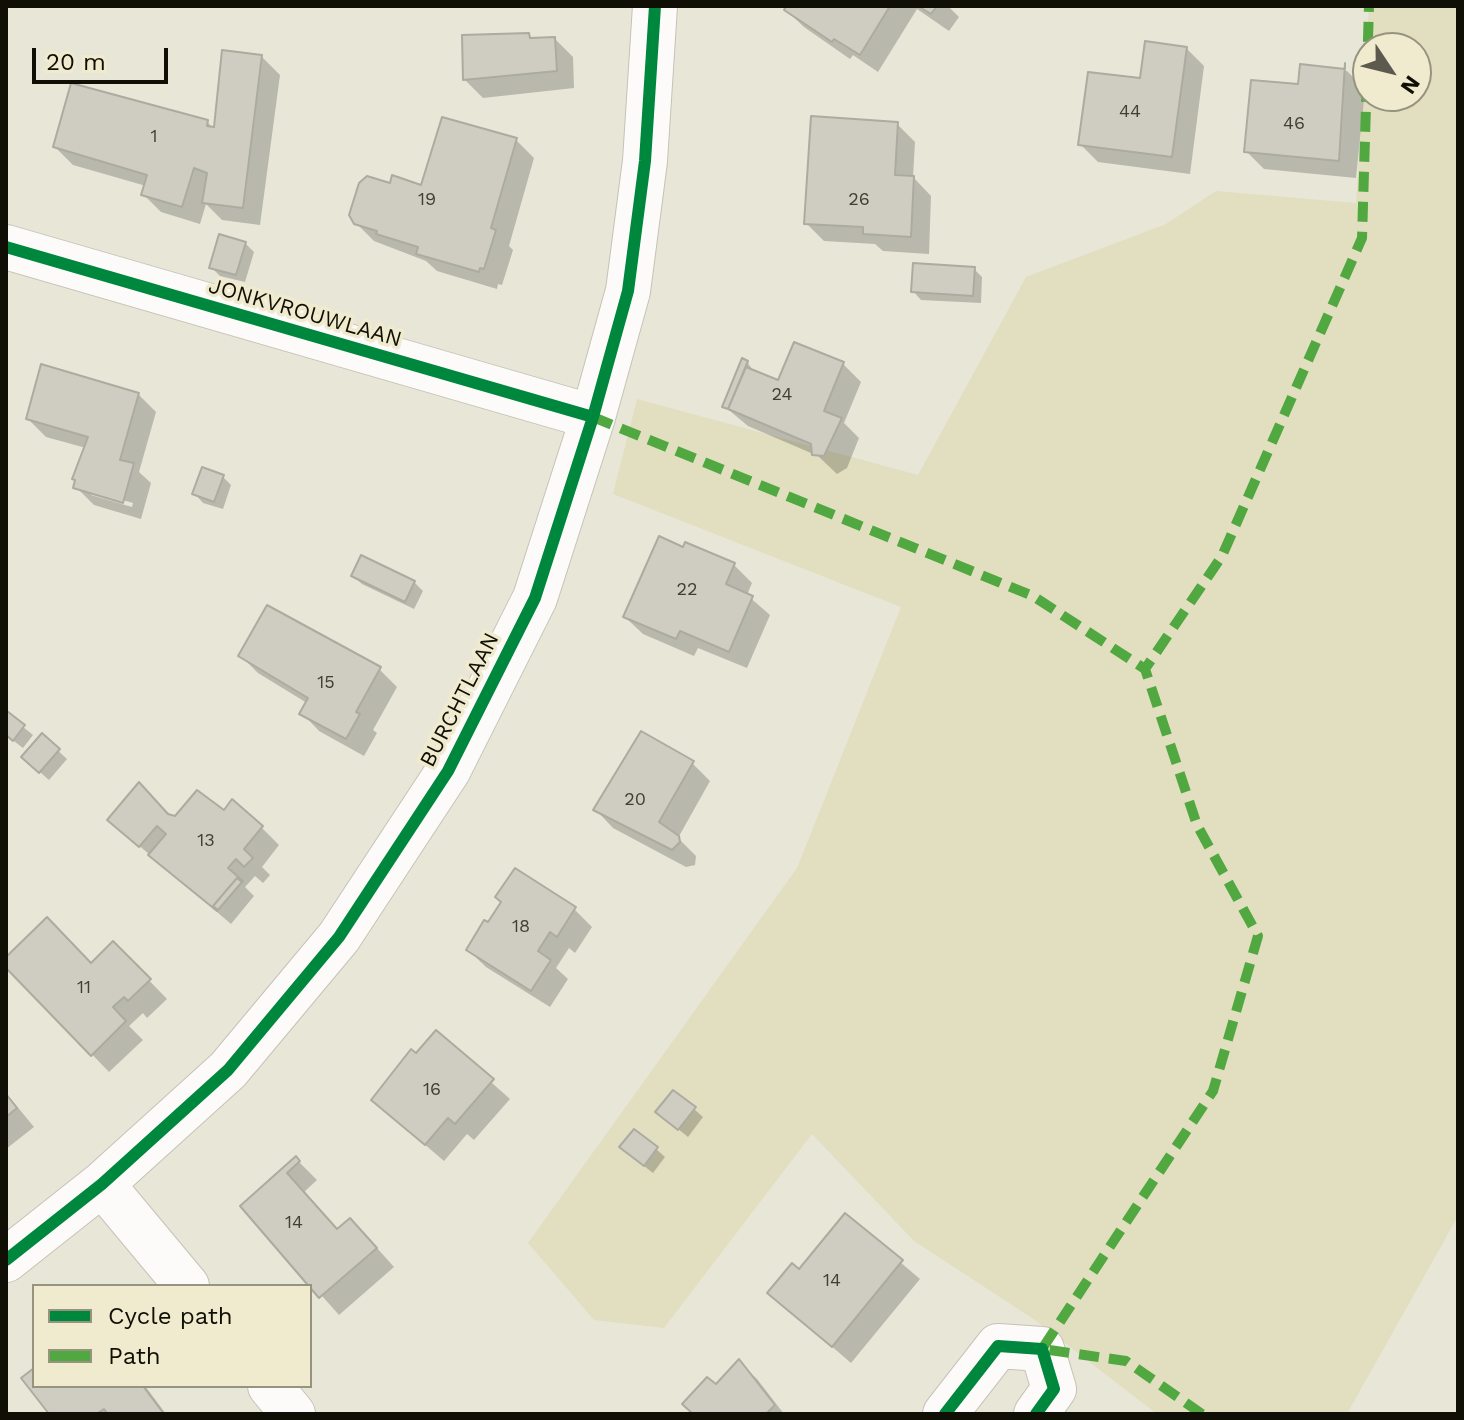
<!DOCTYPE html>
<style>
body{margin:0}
#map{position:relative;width:1464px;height:1420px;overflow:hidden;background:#e8e6d7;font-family:"Work Sans",sans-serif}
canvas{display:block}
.frame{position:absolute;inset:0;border:8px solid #100f06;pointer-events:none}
.legend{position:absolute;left:32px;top:1284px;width:280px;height:104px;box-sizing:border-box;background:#f0ebcf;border:2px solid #96937f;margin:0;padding:10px 14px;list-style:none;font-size:24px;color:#100f06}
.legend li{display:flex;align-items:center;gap:16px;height:40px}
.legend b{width:40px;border:2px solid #96937f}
.north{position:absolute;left:1352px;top:32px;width:80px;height:80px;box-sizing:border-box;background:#f0ebcf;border:2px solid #96937f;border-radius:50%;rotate:125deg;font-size:22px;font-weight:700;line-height:32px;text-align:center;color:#100f06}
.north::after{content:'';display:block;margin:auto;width:28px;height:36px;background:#5c5a4f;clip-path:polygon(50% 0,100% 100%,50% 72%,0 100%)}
.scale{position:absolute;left:32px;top:48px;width:136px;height:36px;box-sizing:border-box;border:4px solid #100f06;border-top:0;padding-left:10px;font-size:24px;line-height:28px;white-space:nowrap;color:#100f06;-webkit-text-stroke:6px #f0ebcf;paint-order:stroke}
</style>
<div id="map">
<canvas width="1464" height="1420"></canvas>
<div class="frame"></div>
<ul class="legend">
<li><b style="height:10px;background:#00873e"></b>Cycle path</li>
<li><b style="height:10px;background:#51a840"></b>Path</li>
</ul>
<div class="north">N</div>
<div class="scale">20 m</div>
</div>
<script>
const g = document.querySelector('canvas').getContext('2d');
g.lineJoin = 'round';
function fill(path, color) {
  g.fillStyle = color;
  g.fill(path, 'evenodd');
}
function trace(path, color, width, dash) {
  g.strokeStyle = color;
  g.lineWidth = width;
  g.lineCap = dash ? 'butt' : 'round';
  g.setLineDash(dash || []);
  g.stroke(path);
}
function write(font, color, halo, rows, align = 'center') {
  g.font = font + ' "Work Sans",sans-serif';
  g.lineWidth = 7;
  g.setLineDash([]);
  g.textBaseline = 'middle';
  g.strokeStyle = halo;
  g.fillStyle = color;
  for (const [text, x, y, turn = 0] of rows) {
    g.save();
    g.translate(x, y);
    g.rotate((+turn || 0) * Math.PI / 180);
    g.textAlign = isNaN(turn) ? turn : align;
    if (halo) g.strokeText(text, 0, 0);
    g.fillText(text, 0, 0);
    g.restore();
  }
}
fill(new Path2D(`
 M1369,6H1458V1216L1347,1414H1157L1035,1320L914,1241L812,1134L664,1328L594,1320L528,1243L797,868L901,607L613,494L637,399L918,475L1026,277L1166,224L1216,191L1356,203ZM1368,48H1416V96H1368Z`), '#e2dec0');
fill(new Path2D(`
 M789,6H948L959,17L949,31L917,9L878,72L853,55L850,59L804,27L786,10Z
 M528,35L533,40L555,39L573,57L574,88L483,98L465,80Z
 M1186,48L1204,66L1190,174L1098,162L1080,144Z
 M262,57L280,75L260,225L222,220L206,204L200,224L161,212L143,194L146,186L73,165L55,147L207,122L215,130Z
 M1302,66L1347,71L1365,89L1356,178L1264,169L1246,151L1300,86Z
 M443,120L516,140L534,158L509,246L513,250L502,285L498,284L497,289L437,271L426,261L374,241L356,223L392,186L423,187Z
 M897,124L915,142L913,177L931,196L929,254L883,251L875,244L824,241L806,223Z
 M245,243L254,252L245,282L220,276L211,267Z
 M974,269L982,277L981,303L921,300L913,291Z
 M747,362L755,373L779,383L843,364L861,382L844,423L859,438L847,468L837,474L818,456L748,426L724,406Z
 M138,394L156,412L139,472L151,483L141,519L94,505L76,487L86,448L46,437L28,419ZM91,491L133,503L132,507L91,495Z
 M223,477L231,485L223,509L203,503L195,494Z
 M686,545L734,565L752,583L747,595L770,615L747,668L698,648L694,656L643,634L625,617Z
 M353,576L414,582L423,591L414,609L362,584Z
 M241,656L379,669L397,687L373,730L377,733L364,756L319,731L302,713L307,703L258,673Z
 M7,714L33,735L23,748L6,735Z
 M42,736L67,759L49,780L32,765Z
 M692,763L710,781L678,838L696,856L695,865L686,867L613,828L596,810Z
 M139,785L175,819L224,812L261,827L279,845L262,867L270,875L263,883L255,876L245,887L254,896L231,924L109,820Z
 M503,903L574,909L592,927L575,953L569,948L556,968L568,979L550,1007L486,967L468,950Z
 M113,943L167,999L147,1018L143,1013L129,1026L143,1040L109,1072L6,965V960L91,965Z
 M436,1033L510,1099L474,1140L467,1134L444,1161L373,1100Z
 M6,1093L34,1127L6,1149Z
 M694,1109L703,1117L688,1137L667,1120Z
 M656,1149L665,1157L653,1173L630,1155Z
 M296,1159L317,1180L304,1192L338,1231L368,1238L394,1267L339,1315L242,1206Z
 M845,1215L920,1279L851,1363L770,1293L800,1271Z
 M739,1362L757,1379L784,1414H695Z
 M34,1371V1386H145L166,1414H52L24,1378Z`), '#0003');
const building = new Path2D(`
 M786,6H890L860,55L834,39L832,42L784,10Z
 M918,6H937L931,14Z
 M529,33L530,38L555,37L557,71L463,80L462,35Z
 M1145,41L1187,47L1172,157L1078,145L1088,72L1140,78Z
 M222,50L262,55L243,208L202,203L207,173L194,168L182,207L141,195L147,175L53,147L71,83L208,120L207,126L214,127Z
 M1345,63L1339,161L1244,152L1251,80L1298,84L1300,64L1345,69Z
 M811,116L898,122L895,175L914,176L911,237L863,234V227L804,224Z
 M442,117L517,138L491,228L496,230L484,269L480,268L479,272L416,254L418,247L376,234L377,231L354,224L349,215L359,183L367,176L390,183L392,175L421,185Z
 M219,234L246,242L236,275L209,268Z
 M913,263L975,267L973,296L911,292Z
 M794,342L844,362L824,411L842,418L824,456L812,455L811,444L728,409L746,367L778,380Z
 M742,358L748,361L728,409L722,407Z
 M41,364L139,393L120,460L134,463L123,503L73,488L75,480L72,479L88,437L26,419Z
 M202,467L224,475L214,502L192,494Z
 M659,536L683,547L685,542L735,563L726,584L753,596L729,652L680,631L676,639L623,617Z
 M361,555L415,581L405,602L351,576Z
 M267,605L381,667L356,712L360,714L346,739L299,714L308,698L238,656Z
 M7,711L25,725L13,741L6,735Z
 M641,731L694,761L659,822L679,836L680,842L672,850L593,810Z
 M42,733L60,749L39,773L21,757Z
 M139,782L168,814L175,816L197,790L224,810L232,799L263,826L244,849L253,858L244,867L236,859L228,868L243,881L237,878L213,906L217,911L148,855L166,834L157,826L139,847L107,820Z
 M515,868L576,907L557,937L550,932L538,951L551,960L531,991L466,950L484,920L488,922L501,902L495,897Z
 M237,878L242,882L218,910L213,906Z
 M47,917L91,963L113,941L151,979L128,1001L124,997L113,1007L126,1021L91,1056L6,968V957Z
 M436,1030L494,1079L455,1124L448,1118L425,1145L371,1100L411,1049L416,1053Z
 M673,1090L696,1107L678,1130L655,1112Z
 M6,1094L17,1108L6,1117Z
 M634,1129L658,1147L644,1166L619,1147Z
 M296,1156L300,1161L287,1173L337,1229L350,1218L377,1248L319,1298L240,1206Z
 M845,1213L903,1260L832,1347L767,1293L792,1263L799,1269Z
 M739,1359L775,1405L766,1414H693L682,1404L707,1377L716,1384Z
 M34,1368V1386H143L164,1414H108L104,1409L96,1414H49L21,1378Z`);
fill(building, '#cfcdc1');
trace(building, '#acab9f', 2);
const minor = new Path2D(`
 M6,247L593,417
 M102,1184L187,1286
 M6,1260L102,1184L228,1070L339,937L448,771L535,598L593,417L628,291L645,161L655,6
 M270,1386L293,1414
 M945,1414L998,1346L1042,1349L1054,1389L1036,1414`);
trace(minor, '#c4c3b7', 46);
trace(minor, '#fcfbf9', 44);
trace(new Path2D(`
 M593,417L1033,596L1145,669
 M1202,1414L1126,1361L1042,1349L1213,1091L1258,936L1197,825L1145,669L1222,556L1362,238L1369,6`), '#51a840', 10, [20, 10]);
trace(new Path2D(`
 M6,247L593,417
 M6,1260L102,1184L228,1070L339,937L448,771L535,598L593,417L628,291L645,161L655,6
 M945,1414L998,1346L1042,1349L1054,1389L1036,1414`), '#00873e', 12);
write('18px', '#403e35', null, [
 ["44",1130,112],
 ["46",1294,124],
 ["1",154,137],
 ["19",427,200],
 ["26",859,200],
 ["24",782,395],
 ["22",687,590],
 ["15",326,683],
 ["20",635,800],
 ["13",206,841],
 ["18",521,927],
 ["11",84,988],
 ["16",432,1090],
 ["14",294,1223],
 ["14",832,1281]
]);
write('22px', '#100f06', '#f0ebcf', [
 ["JONKVROUWLAAN",305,313,16],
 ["BURCHTLAAN",460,700,-63]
]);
</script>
